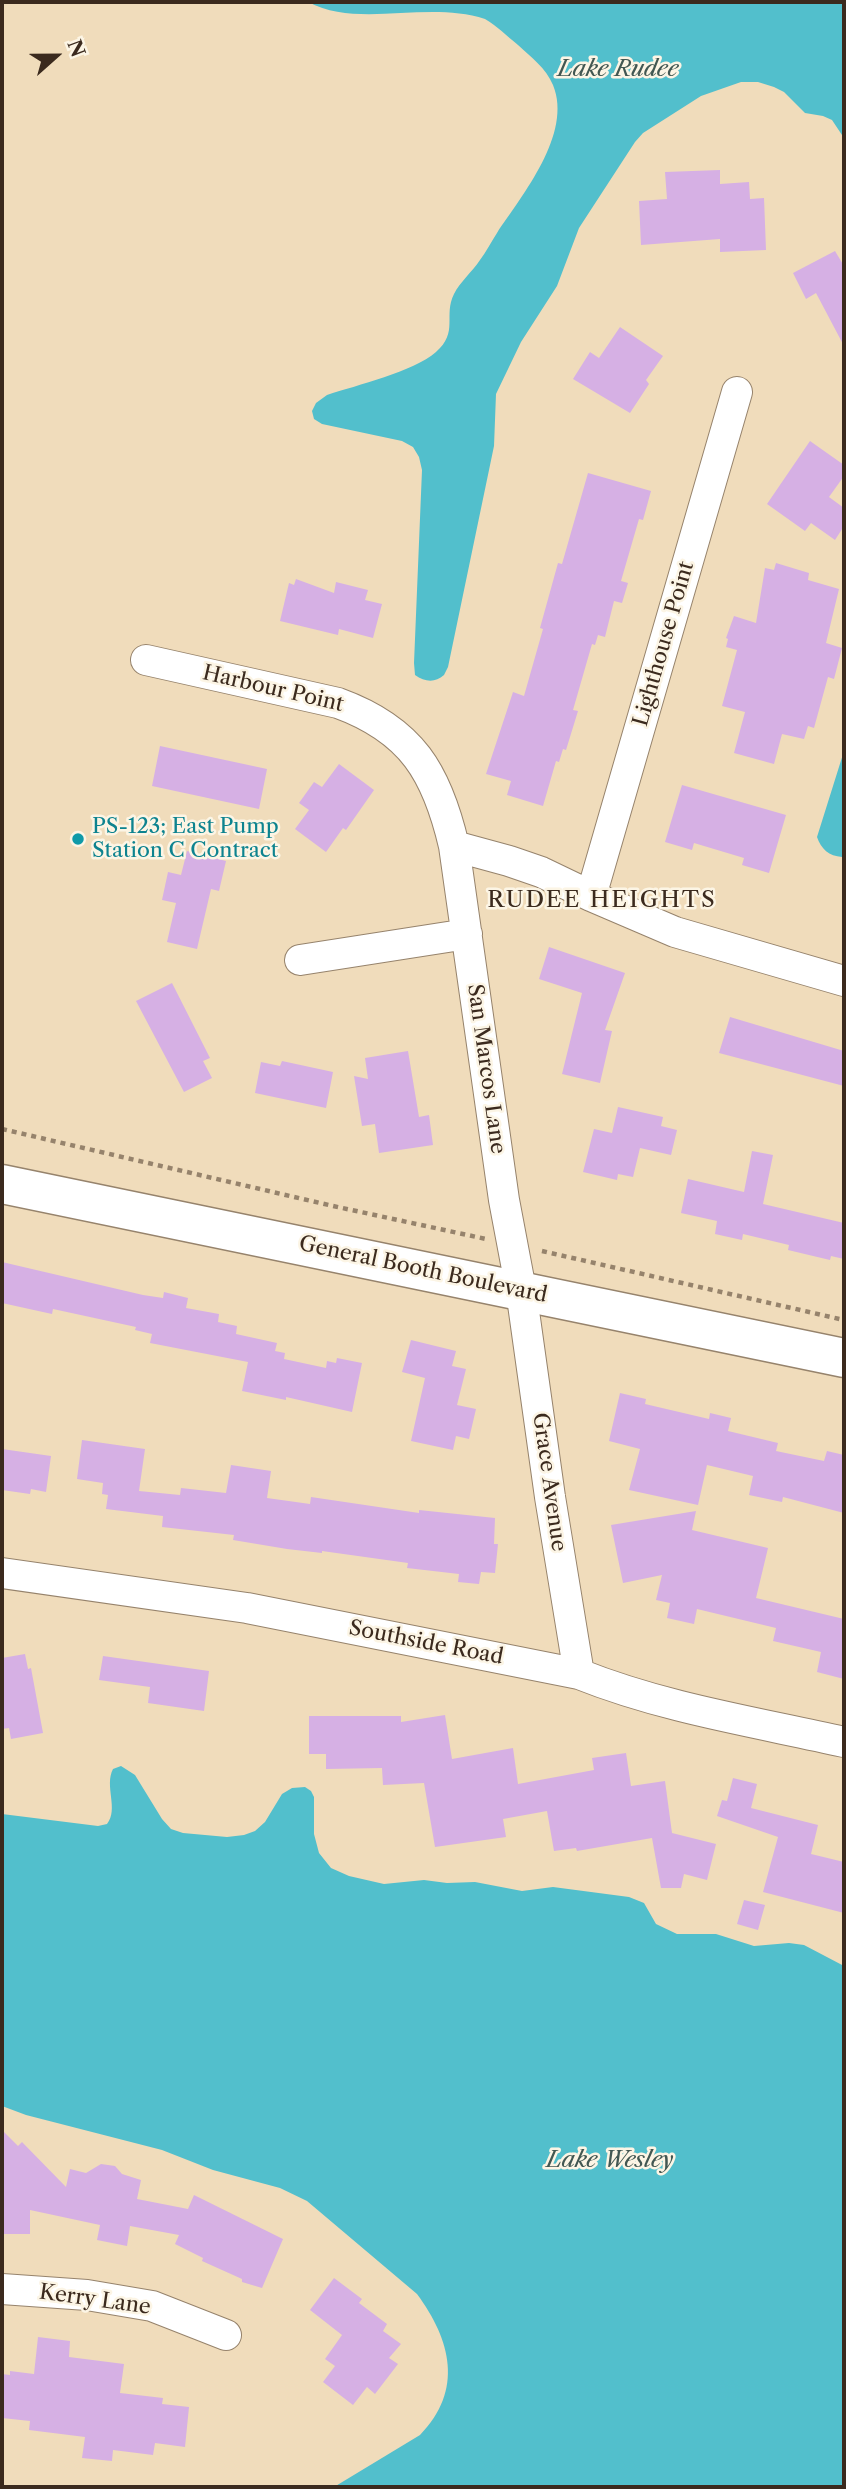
<!DOCTYPE html>
<style>
body{margin:0}
#map{position:relative;width:846px;height:2489px;overflow:hidden;background:#f0dcbb;font-family:"Libre Caslon Text",serif}
canvas{display:block}
.frame{position:absolute;inset:0;border:4px solid #3b2a1e;pointer-events:none}
.north{position:absolute;left:21px;top:21px;width:70px;height:70px;-webkit-text-stroke:5px #fcf5e5;paint-order:stroke;rotate:69deg;font-size:19px;font-weight:700;line-height:28px;text-align:center;color:#3b2a1e}
.north::after{content:'';display:block;margin:auto;width:24px;height:32px;background:#3b2a1e;clip-path:polygon(50% 0,100% 100%,50% 72%,0 100%)}
</style>
<div id="map">
<canvas width="846" height="2489"></canvas>
<div class="frame"></div>
<div class="north">N</div>
</div>
<script>
const g = document.querySelector('canvas').getContext('2d');
g.lineJoin = 'round';
function fill(path, color) {
  g.fillStyle = color;
  g.fill(path, 'evenodd');
}
function trace(path, color, width, dash) {
  g.strokeStyle = color;
  g.lineWidth = width;
  g.lineCap = dash ? 'butt' : 'round';
  g.setLineDash(dash || []);
  g.stroke(path);
}
function write(font, color, halo, rows, align = 'center') {
  g.font = font + ' "Libre Caslon Text",serif';
  g.lineWidth = 5;
  g.setLineDash([]);
  g.textBaseline = 'middle';
  g.strokeStyle = halo;
  g.fillStyle = color;
  for (const [text, x, y, turn = 0] of rows) {
    g.save();
    g.translate(x, y);
    g.rotate((+turn || 0) * Math.PI / 180);
    g.textAlign = isNaN(turn) ? turn : align;
    if (halo) g.strokeText(text, 0, 0);
    g.fillText(text, 0, 0);
    g.restore();
  }
}
fill(new Path2D(`
 M308,2H844V138L832,120L823,116L805,113L784,92L774,87L758,82H741L701,96L643,133L635,142L579,228L557,286L521,342L496,394L494,446L448,667L444,675C435,683 425,682 415,675L414,663L422,470L419,457L413,447L402,441L322,424L314,419L312,411L316,403L327,395C357,385 413,372 436,352C459,332 443,316 454,294C460,282 472,272 480,260C486,252 491,242 497,233C522,195 573,134 553,85C546,68 531,57 518,45C507,36 497,26 485,19C426,0 359,29 308,2Z
 M844,751V855L842,857C829,856 821,849 817,837Z
 M121,1766L135,1775L162,1819L171,1829L183,1833L227,1837L244,1835L255,1831L265,1822L282,1794L292,1788L305,1787L311,1791L314,1797V1834L319,1853L331,1868L349,1876L384,1884L424,1880L447,1883L475,1882L522,1891L553,1887L629,1897L644,1903L656,1924L677,1934H716L754,1946L789,1943L804,1945L844,1966V2487H334L420,2435C464,2390 451,2340 417,2294L307,2201L280,2188L213,2170L162,2150L26,2115L2,2106V1814L98,1826L107,1824C119,1809 104,1786 113,1769Z`), '#52bfcc');
fill(new Path2D(`
 M720,170V184L749,182L750,199L764,198L766,250L720,252V239L641,245L639,201L667,199L665,172Z
 M835,251L844,266V346L816,293L806,299L793,273Z
 M620,327L663,356L646,380L649,384L630,413L573,379L590,352L599,358Z
 M810,441L844,465V476L829,497L844,508V526L835,540L811,523L805,531L767,504Z
 M588,473L651,491L643,520L639,519L621,581L628,583L622,603L614,601L605,637L598,635L595,645L592,644L573,710L578,711L566,750L563,749L559,762L556,761L543,806L507,795L511,781L486,774L513,692L524,696L543,629L540,628L558,563L562,564Z
 M776,563L809,573L808,580L839,589L826,643L842,648L834,679L828,677L814,728L808,726L804,739L782,734L774,764L734,753L745,712L722,706L737,650L726,647L728,639L726,638L734,616L756,623L765,568L774,570Z
 M296,579L334,593L336,582L368,590L365,600L382,604L373,638L339,629L338,635L280,621L289,583L294,585Z
 M160,746L267,769L259,809L152,786Z
 M339,764L374,790L346,830L343,828L326,852L295,829L309,810L299,803L314,782L322,787Z
 M682,785L786,815L769,873L742,865L744,858L694,843L692,850L665,842Z
 M187,851L226,861L219,891L211,889L197,949L167,942L176,903L162,900L168,872L181,875Z
 M549,947L625,973L605,1030L612,1031L600,1083L562,1074L582,993L539,979Z
 M172,983L210,1058L203,1061L212,1078L184,1092L136,1001Z
 M730,1017L844,1051V1086L719,1053Z
 M408,1051L419,1117L429,1115L433,1145L379,1153L375,1124L362,1126L354,1076L368,1079L365,1058Z
 M282,1061L333,1072L326,1108L255,1093L261,1062L280,1066Z
 M618,1107L663,1117L661,1126L677,1130L671,1155L640,1148L633,1177L618,1174L617,1180L583,1172L594,1129L612,1133Z
 M752,1151L773,1155L763,1204L844,1223V1259L831,1256L830,1260L788,1250L789,1245L743,1234L742,1240L715,1234L717,1221L681,1213L688,1179L744,1192Z
 M2,1262L143,1295L163,1298L164,1292L188,1298L186,1308L219,1314L218,1322L237,1326L236,1334L277,1343L275,1351L285,1353L284,1359L326,1368L327,1361L336,1363L337,1358L362,1363L352,1412L286,1397V1400L242,1391L248,1362L150,1343L152,1334L135,1330L136,1327L53,1309L52,1314L2,1303Z
 M411,1340L456,1351L452,1366L466,1369L457,1405L476,1409L469,1439L456,1436L453,1450L411,1441L425,1378L402,1372Z
 M620,1393L646,1399L645,1404L709,1419L710,1413L731,1418L728,1431L778,1443L776,1451L824,1461L827,1451L844,1455V1513L783,1497L782,1502L749,1495L753,1476L707,1465L698,1505L629,1490L640,1449L609,1441Z
 M82,1440L145,1449L139,1491L180,1495L181,1488L226,1493L231,1465L271,1471L267,1498L310,1504L311,1497L419,1513V1510L495,1518L494,1544H498L495,1573L481,1572L479,1584L458,1582L459,1574L407,1568L408,1563L322,1551V1553L287,1549L233,1540L234,1535L162,1527L163,1516L106,1509L108,1495L102,1494L103,1483L77,1479Z
 M2,1449L51,1456L46,1492L31,1489L30,1494L2,1490Z
 M696,1511L692,1530L768,1548L756,1598L844,1619V1679L817,1672L821,1652L773,1641L776,1628L697,1609L694,1624L667,1618L670,1603L656,1600L662,1575L623,1583L611,1525Z
 M25,1654L28,1669L31,1668L43,1733L11,1739L9,1728L2,1729V1658Z
 M103,1656L209,1671L204,1711L148,1703L150,1687L99,1680Z
 M445,1715L452,1759L513,1748L518,1784L594,1770L592,1758L626,1753L631,1786L665,1781L672,1833L716,1844L707,1880L684,1874L681,1888H661L652,1838L577,1851L576,1848L554,1851L547,1811L503,1819L506,1837L435,1847L424,1783L383,1785L382,1768L326,1769V1754H309V1716H401V1722Z
 M733,1778L757,1784L751,1808L818,1825L811,1854L844,1862V1913L763,1892L778,1837L717,1816L722,1800L727,1801Z
 M744,1900L765,1905L758,1930L737,1924Z
 M2,2130L18,2146L22,2142L66,2187L70,2169L86,2173L101,2164L115,2166L122,2174L141,2180L137,2199L188,2209L194,2195L283,2239L262,2288L242,2282V2279L202,2261L203,2258L175,2244L179,2235L130,2226L127,2246L97,2240L100,2225L30,2210V2234H2Z
 M334,2278L362,2299L359,2303L387,2324L383,2331L401,2344L389,2358L398,2364L375,2394L367,2387L353,2405L323,2382L335,2366L325,2359L342,2335L310,2310Z
 M38,2337L70,2341L69,2357L124,2364L120,2393L163,2398L162,2404L189,2407L185,2447L155,2443L153,2455L113,2450L112,2461L82,2458L85,2437L29,2430L30,2421L2,2418V2374L10,2375V2371L34,2374Z`), '#d6b0e4');
const street = new Path2D(`
 M146,660L338,703C412,730 437,773 454,846L509,861L541,872L591,896L675,932L844,981
 M454,846L504,1200L521,1290L550,1497L579,1674
 M591,896L737,392
 M300,960L467,934
 M2,1573L247,1608L579,1674C664,1708 755,1722 844,1742
 M2,2289L87,2295L152,2306L226,2335`);
const highway = new Path2D(`
 M2,1184L844,1358`);
trace(street, '#96836c', 32);
trace(highway, '#96836c', 41);
trace(new Path2D(`
 M2,1129L333,1206L486,1239
 M542,1251L844,1320`), '#96836c', 4.5, [5, 5]);
trace(street, '#fff', 30);
trace(highway, '#fff', 38);
for (const [x, y, r, color] of [
 [78,839,7,"#0f9aa8"]
]) {
  const dot = new Path2D();
  dot.arc(x, y, r, 0, 2 * Math.PI);
  g.fillStyle = color;
  g.fill(dot);
  trace(dot, '#fcf5e5', 2.5);
}
write('21px', '#3b2a1e', '#fcf5e5', [
 ["Lighthouse Point",664,644,-74],
 ["Harbour Point",273,689,13],
 ["San Marcos Lane",486,1069,82],
 ["General Booth Boulevard",423,1270,12],
 ["Grace Avenue",549,1482,82],
 ["Southside Road",426,1643,11],
 ["Kerry Lane",95,2300,8]
]);
write('21px', '#0d838f', '#fcf5e5', [
 ["PS-123; East Pump",92,827],
 ["Station C Contract",92,851]
], 'left');
write('italic 23px', '#425752', '#fcf5e5', [
 ["Lake Rudee",618,69],
 ["Lake Wesley",610,2160]
]);
g.letterSpacing = '2px';
write('23px', '#3b2a1e', '#fcf5e5', [
 ["RUDEE HEIGHTS",602,900]
]);
g.letterSpacing = '0px';
</script>
